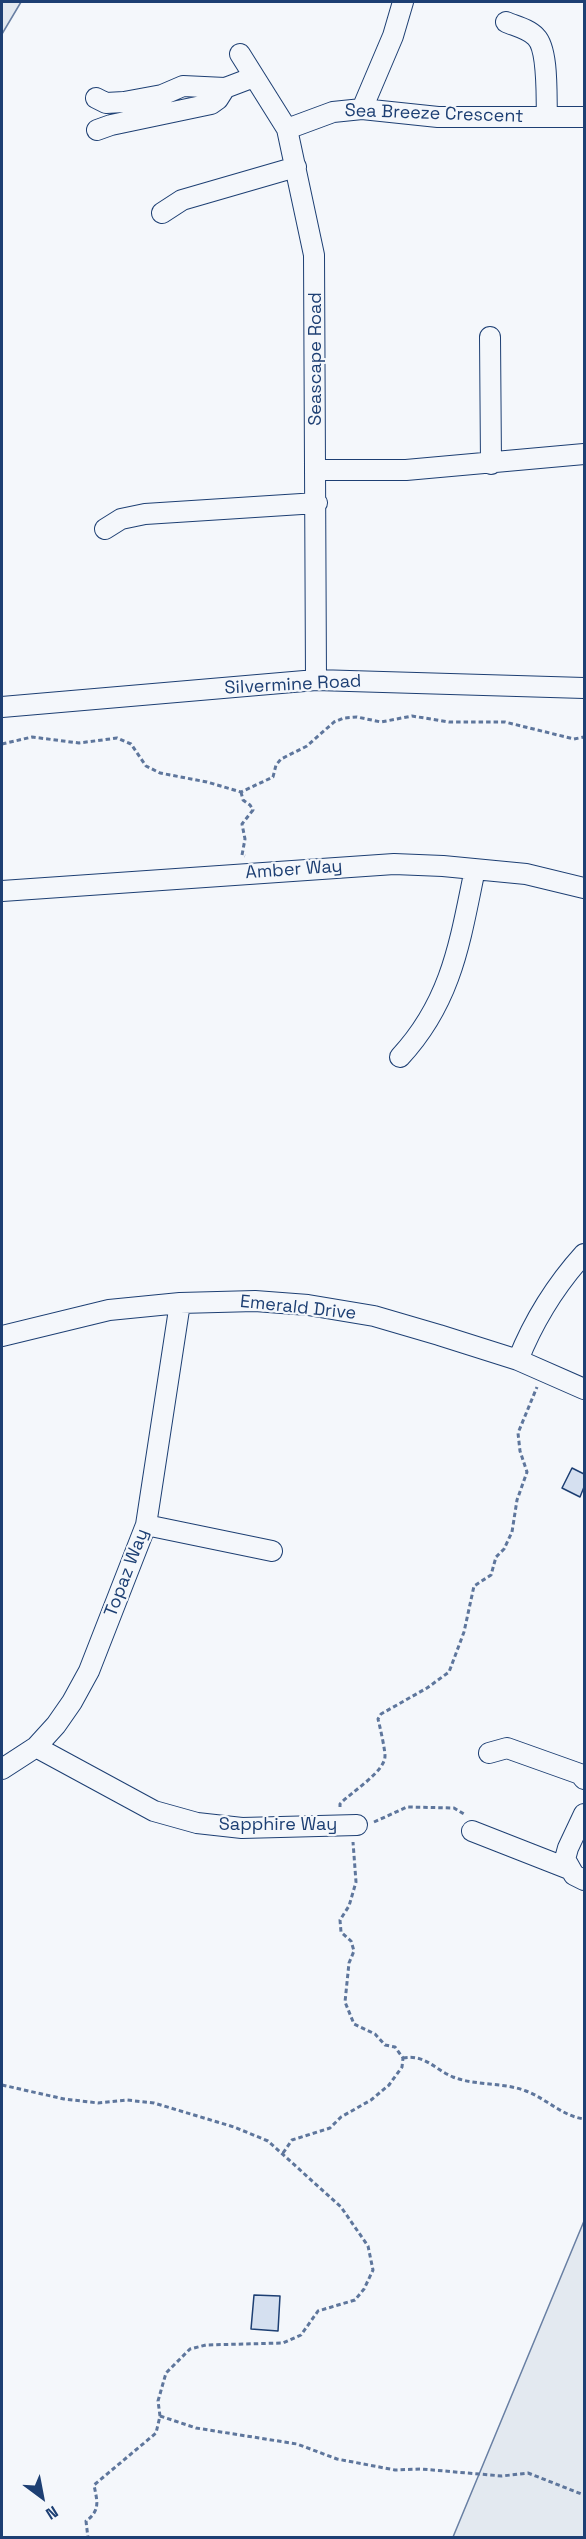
<!DOCTYPE html>
<style>
body{margin:0}
#map{position:relative;width:586px;height:2539px;overflow:hidden;background:#f4f7fb;font-family:"Space Grotesk",sans-serif}
canvas{display:block}
.frame{position:absolute;inset:0;border:3px solid #1d3f73;pointer-events:none}
.north{position:absolute;left:12px;top:2467px;width:60px;height:60px;-webkit-text-stroke:4px #f4f7fb;paint-order:stroke;rotate:148deg;font-size:16px;font-weight:700;line-height:24px;text-align:center;color:#1d3f73}
.north::after{content:'';display:block;margin:auto;width:21px;height:27px;background:#1d3f73;clip-path:polygon(50% 0,100% 100%,50% 72%,0 100%)}
</style>
<div id="map">
<canvas width="586" height="2539"></canvas>
<div class="frame"></div>
<div class="north">N</div>
</div>
<script>
const g = document.querySelector('canvas').getContext('2d');
g.lineJoin = 'round';
function fill(path, color) {
  g.fillStyle = color;
  g.fill(path, 'evenodd');
}
function trace(path, color, width, dash) {
  g.strokeStyle = color;
  g.lineWidth = width;
  g.lineCap = dash ? 'butt' : 'round';
  g.setLineDash(dash || []);
  g.stroke(path);
}
function write(font, color, halo, rows, align = 'center') {
  g.font = font + ' "Space Grotesk",sans-serif';
  g.lineWidth = 4.5;
  g.setLineDash([]);
  g.textBaseline = 'middle';
  g.strokeStyle = halo;
  g.fillStyle = color;
  for (const [text, x, y, turn = 0] of rows) {
    g.save();
    g.translate(x, y);
    g.rotate((+turn || 0) * Math.PI / 180);
    g.textAlign = isNaN(turn) ? turn : align;
    if (halo) g.strokeText(text, 0, 0);
    g.fillText(text, 0, 0);
    g.restore();
  }
}
const green = new Path2D(`
 M2,2H21L2,34Z
 M584,2221V2537H453Z`);
fill(green, '#e3e9f0');
trace(green, '#687fa3', 1.5);
const building = new Path2D(`
 M572,1468L584,1474V1487L580,1497L562,1488Z
 M254,2295L280,2296L278,2331L251,2329Z`);
fill(building, '#d5e0f0');
trace(building, '#1d3f73', 1.5);
const minor = new Path2D(`
 M506,22C515,26 529,29 536,37C549,50 546,99 547,117
 M240,54L287,129L314,255L316,680
 M96,98L106,103L124,102L162,95L183,86L225,88L254,77
 M362,109L393,36L403,2
 M287,129L333,112L362,109L438,117H584
 M97,130L111,125L211,104L218,99L225,88
 M162,213L182,200L296,167
 M490,337L491,464
 M317,470H406L584,454
 M105,529L121,519L145,514L317,503
 M2,707L316,680L584,688
 M2,891L394,864L443,866L526,874L584,888
 M400,1057C452,1001 460,941 475,869
 M2,1336L109,1310L180,1303L255,1301L308,1305L374,1316L439,1335L518,1360L584,1389
 M518,1360C534,1320 555,1286 584,1254
 M146,1525L272,1551
 M36,1747L154,1811L197,1823L242,1828L357,1825
 M489,1753L507,1748L580,1774L584,1779
 M2,1769L36,1747L56,1725L72,1702L89,1671L146,1525L180,1303
 M584,1814L568,1848L565,1859L574,1875L584,1880
 M472,1831L569,1869`);
trace(minor, '#1d3f73', 22);
trace(new Path2D(`
 M2,744L32,737L79,743L117,738L131,744L146,766L160,773L207,782L241,792L273,777L276,765L281,759L307,746L334,722L344,718L357,717L381,722L412,716L449,722H505L574,739L584,737
 M241,792L243,800L250,805L253,810L242,824L245,839L242,855L245,856
 M340,1807V1804C351,1792 385,1772 385,1756C385,1749 380,1727 378,1719L381,1714L427,1688L449,1672L464,1632L474,1586L491,1575L496,1557L504,1549L512,1532L517,1500L527,1472L520,1451L518,1433L537,1387
 M374,1822L407,1807L454,1808L464,1814
 M403,2058C425,2054 434,2069 453,2077C476,2086 503,2082 526,2091C547,2099 562,2116 584,2119
 M2,2085L64,2099L98,2103L127,2100L154,2103L234,2127L268,2141L341,2207L368,2246L373,2270L364,2289L355,2300L318,2311L301,2335L283,2343L206,2345L190,2349L166,2373L158,2401L160,2416L156,2433L94,2485C97,2501 101,2510 86,2521L88,2538
 M283,2153L292,2140L330,2128L341,2117L371,2100L389,2085L402,2067L403,2058L395,2047L385,2045L375,2034L354,2024L345,2002L349,1963L354,1951L351,1941L341,1932L340,1920L349,1906L356,1882L353,1842
 M160,2416L196,2428L297,2444L337,2459L395,2470L421,2469L502,2476L528,2473L584,2495`), '#5e769c', 3, [4.5, 3]);
trace(minor, '#f4f7fb', 20);
write('18px', '#1d3f73', '#f4f7fb', [
 ["Sea Breeze Crescent",434,114,2],
 ["Seascape Road",316,359,-90],
 ["Silvermine Road",293,685,-3],
 ["Amber Way",294,870,-4],
 ["Emerald Drive",298,1308,6],
 ["Topaz Way",127,1573,-69],
 ["Sapphire Way",278,1825]
]);
</script>
